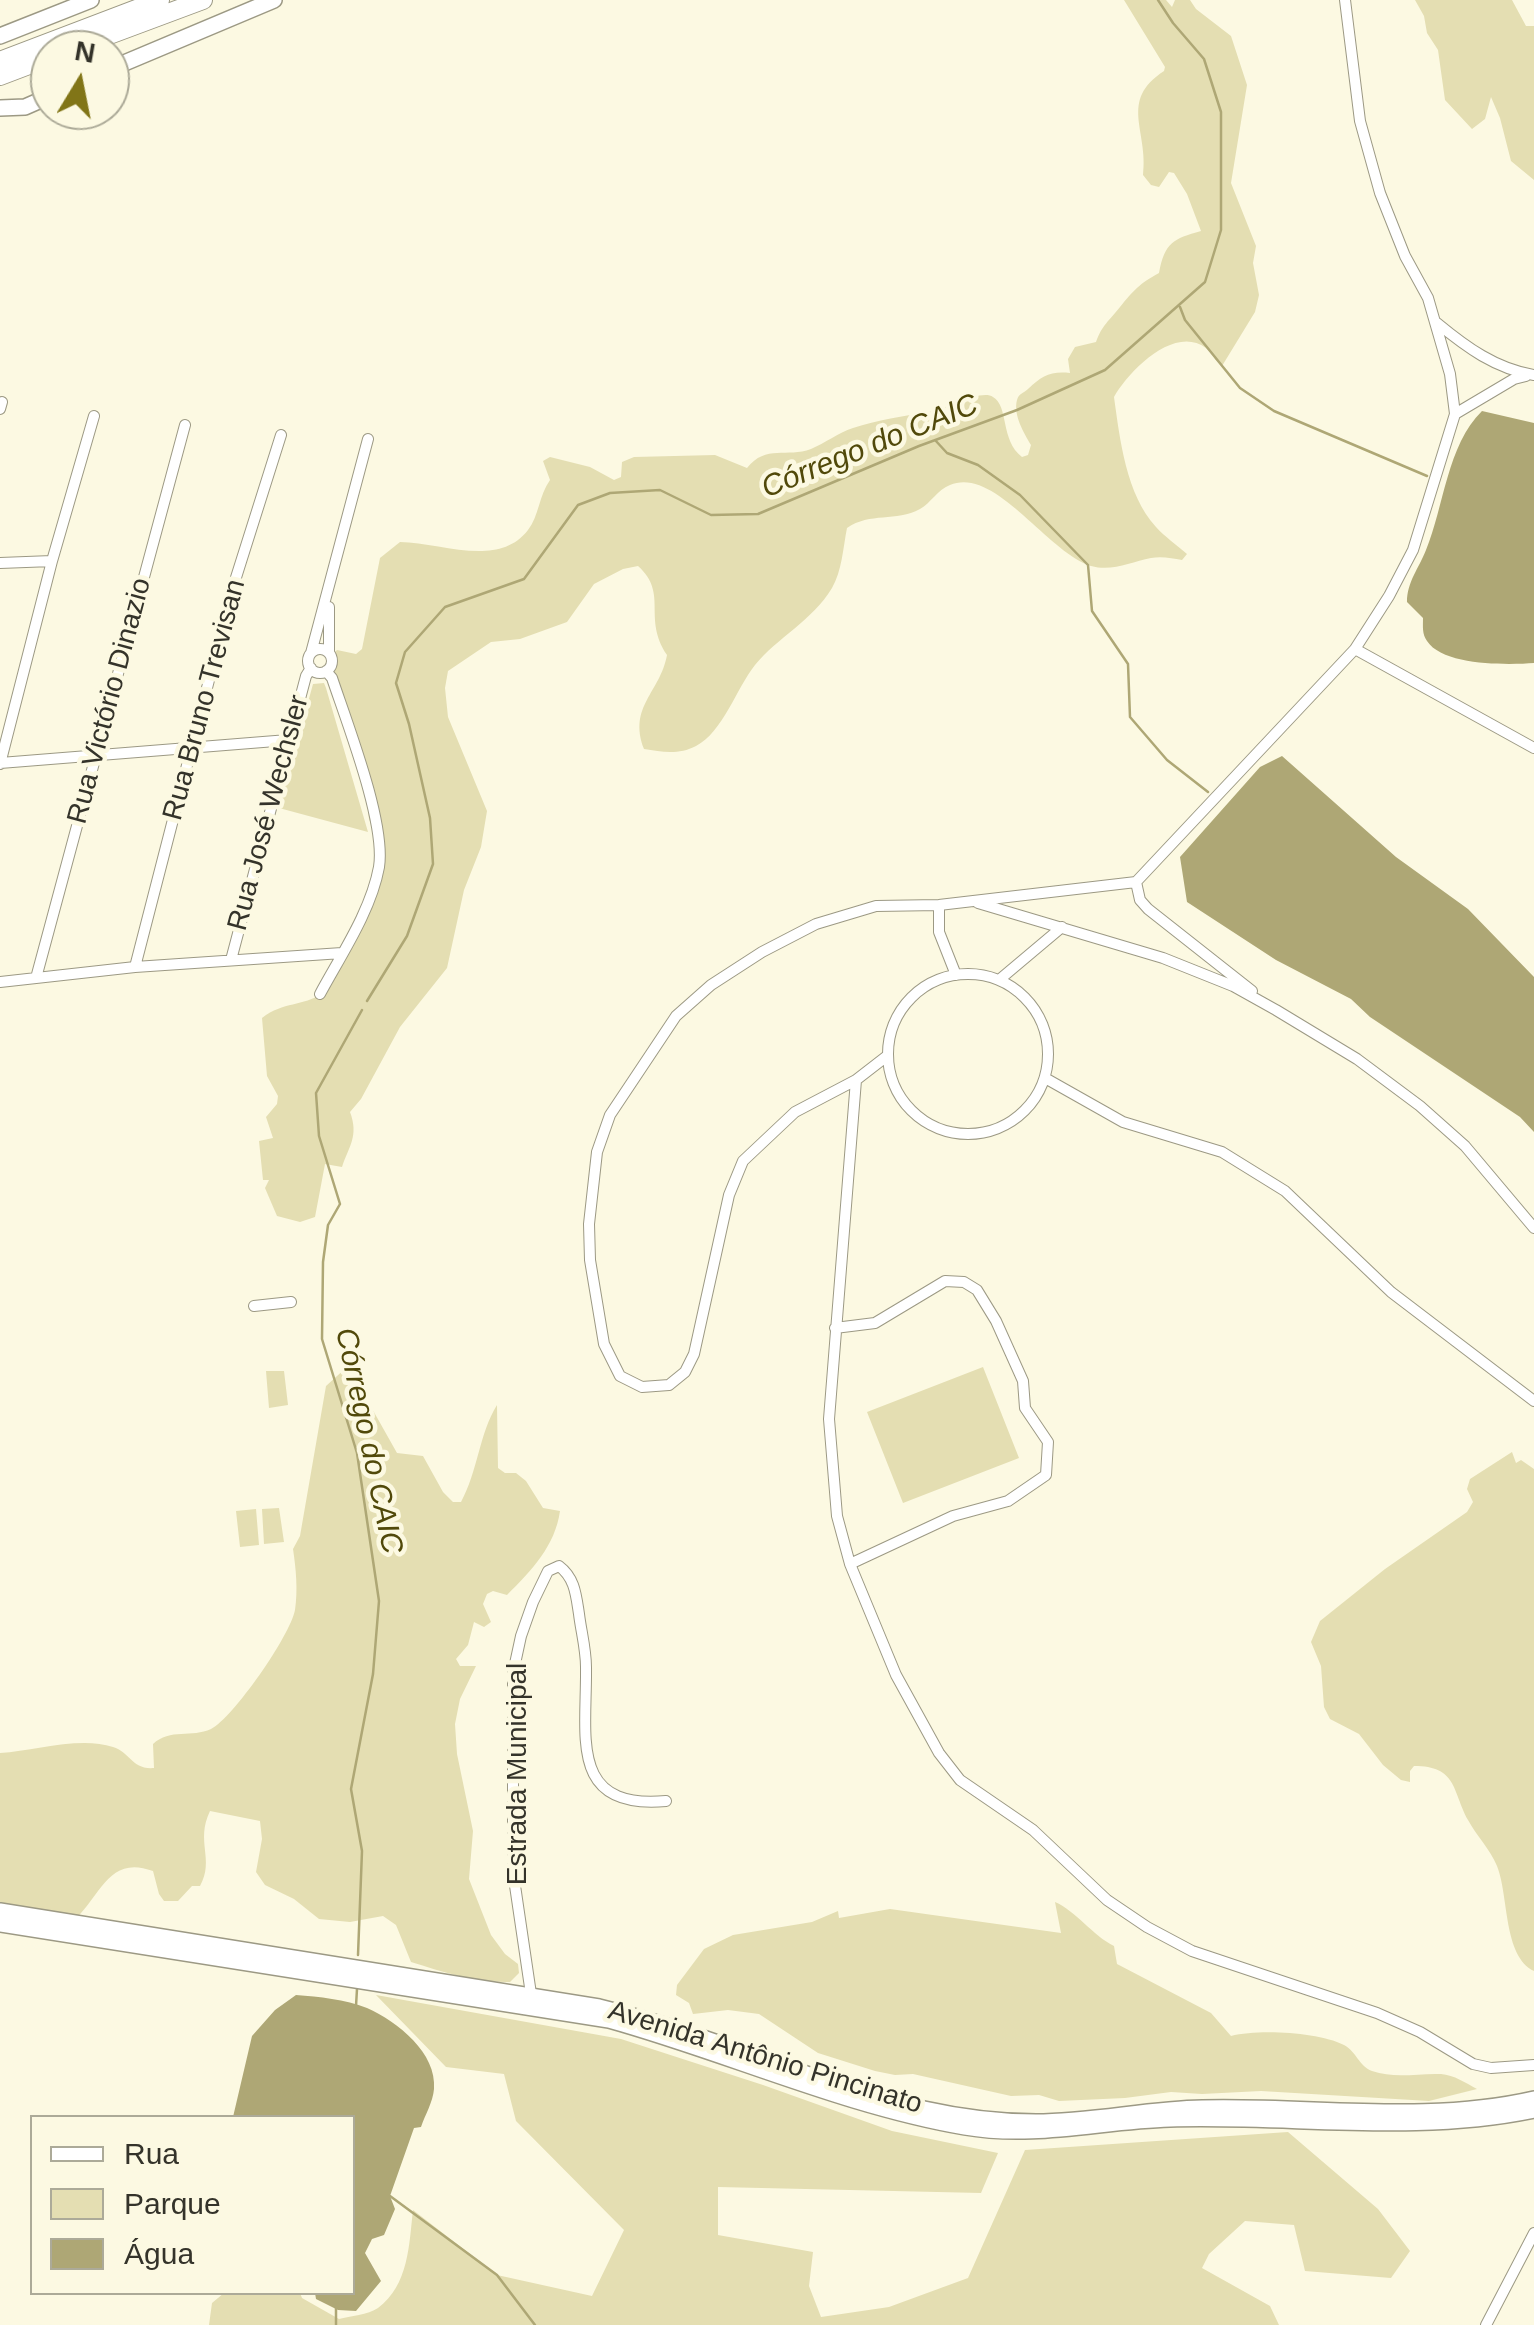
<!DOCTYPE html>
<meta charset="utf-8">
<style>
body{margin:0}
#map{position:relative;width:1534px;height:2325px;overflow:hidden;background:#fcf9e2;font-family:Helvetica,sans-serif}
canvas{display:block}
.legend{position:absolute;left:30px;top:2115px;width:325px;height:180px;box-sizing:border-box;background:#fcf9e2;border:2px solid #acaa98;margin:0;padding:12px 18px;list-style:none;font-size:30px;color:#34332a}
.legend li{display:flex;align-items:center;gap:20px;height:50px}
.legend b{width:50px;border:2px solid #acaa98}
.north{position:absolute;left:30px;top:30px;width:100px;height:100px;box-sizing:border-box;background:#fcf9e2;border:2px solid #acaa98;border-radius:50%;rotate:10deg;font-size:28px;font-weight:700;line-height:40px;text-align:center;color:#34332a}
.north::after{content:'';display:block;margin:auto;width:35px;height:45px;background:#817517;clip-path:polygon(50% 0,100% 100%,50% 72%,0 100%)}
</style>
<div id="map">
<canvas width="1534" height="2325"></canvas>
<ul class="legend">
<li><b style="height:12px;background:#fff"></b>Rua</li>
<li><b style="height:28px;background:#e4deb2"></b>Parque</li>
<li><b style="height:28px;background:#aea775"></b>Água</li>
</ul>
<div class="north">N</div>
</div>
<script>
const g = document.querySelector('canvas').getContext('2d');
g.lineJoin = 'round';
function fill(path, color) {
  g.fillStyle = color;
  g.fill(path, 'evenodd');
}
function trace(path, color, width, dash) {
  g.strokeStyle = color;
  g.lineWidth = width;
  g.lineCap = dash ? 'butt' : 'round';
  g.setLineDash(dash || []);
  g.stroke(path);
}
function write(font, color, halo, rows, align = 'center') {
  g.font = font + ' Helvetica,sans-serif';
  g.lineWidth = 9;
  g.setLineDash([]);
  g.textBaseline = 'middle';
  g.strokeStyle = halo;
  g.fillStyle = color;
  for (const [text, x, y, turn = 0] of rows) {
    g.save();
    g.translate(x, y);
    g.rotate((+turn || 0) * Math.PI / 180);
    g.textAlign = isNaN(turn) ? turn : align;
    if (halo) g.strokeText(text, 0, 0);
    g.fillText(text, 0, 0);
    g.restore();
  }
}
fill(new Path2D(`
 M1124,0H1166L1172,7L1175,0H1190L1196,9L1231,36L1247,85L1231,183L1256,246L1253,263L1259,295L1255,312L1222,366C1215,361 1212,353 1206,348C1174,324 1128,372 1114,397C1120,440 1126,494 1156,527C1165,537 1177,545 1187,554L1182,560C1172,558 1161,556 1151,558C1131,562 1112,572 1091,566C1047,552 995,466 950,485C937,490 931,503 920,509C896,522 870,512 847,528C843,548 842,571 832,588C812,621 778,637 755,665C736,689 723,732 696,746C679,755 662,752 644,749C628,706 660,693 667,655C642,617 669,594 638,566L623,569L594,584L567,622L520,639L491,642L448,671L445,688L448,717L487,811L481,847L464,890L447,968L400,1027L361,1099L350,1112C359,1136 349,1146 342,1167L325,1164L315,1217L300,1222L277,1216L265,1188L269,1180H263L259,1141L273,1138L266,1117L277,1104L278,1096L267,1076L262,1018C284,1001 302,1007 323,993L372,904L380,850L369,819L361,751L329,665L330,657L337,650L356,654L362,649L380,558L400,542C440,542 498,569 528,530C539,516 539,495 550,480L543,461L550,457L590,467L614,480L621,477L622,462L634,457L715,455L747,468C766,444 787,458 811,449C825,443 838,433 853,428C877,420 904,416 929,412C948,409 981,389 993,397C1009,406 1000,440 1022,457L1028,455L1031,445C1024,433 1013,415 1017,400C1019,393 1023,394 1028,389C1042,376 1050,371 1070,373L1068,359L1075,347L1096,342C1102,325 1109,321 1120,307C1134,290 1139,284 1159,273C1165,242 1173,239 1201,231L1187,194L1174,173L1169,172L1159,187L1151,185L1143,175C1149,131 1118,101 1164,71L1165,67Z
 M1415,0H1512L1526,26H1534V180L1511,161L1500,118L1491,97L1485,119L1472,129L1445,100L1438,50L1427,33L1424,16Z
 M324,683L326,688L368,832L279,808L313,684Z
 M348,1366L397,1453L423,1456L443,1492L453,1502H461C478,1471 479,1434 497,1405L498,1468L505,1473H516L526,1481L543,1508L560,1511C555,1546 532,1570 507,1595L493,1591L487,1594L483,1604L491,1622L484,1627L474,1622L468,1645L456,1659L460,1666H476L460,1699L455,1724L457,1754L473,1831L469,1879L491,1935L505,1954L518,1964L519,1973L510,1982C476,1983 443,1972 411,1962L396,1925L383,1916L350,1922L319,1919L294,1899L265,1885L256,1872L262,1839L260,1821L210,1811C195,1842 215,1859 200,1886H192L178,1901H164L159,1894L153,1871C108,1854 101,1897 72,1922L31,1914L0,1903V1753C34,1751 80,1736 113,1747C130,1752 132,1770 154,1768L153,1744C170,1728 192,1738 211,1729C233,1718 290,1636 295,1610C298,1590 296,1569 293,1549L300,1536L326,1386Z
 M983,1367L1019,1458L903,1503L867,1412Z
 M266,1371H284L288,1405L269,1408Z
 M1512,1452L1516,1463L1521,1460L1534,1469V1971C1503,1956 1509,1896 1497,1866C1490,1849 1476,1835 1468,1820C1452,1790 1457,1766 1414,1766L1410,1771V1782L1401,1780L1383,1765L1359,1734L1330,1719L1324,1707L1321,1666L1311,1642L1320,1621L1385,1569L1467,1512L1473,1502L1467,1489L1470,1479Z
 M279,1508L284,1542L264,1544L262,1509Z
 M256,1509L259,1545L240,1547L236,1511Z
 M1055,1902C1076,1911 1092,1935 1114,1946L1117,1964L1211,2013L1231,2036C1259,2029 1318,2032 1344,2045C1356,2051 1359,2066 1372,2071C1395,2079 1418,2073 1441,2074C1454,2075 1466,2083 1477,2089L1429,2101L1261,2091L1202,2094L1171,2092L1125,2098L1059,2101L1039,2095L1011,2096L913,2074L895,2075L875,2071L818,2053L759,2014L728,2010L693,2014L689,2003L676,1995L677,1985L704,1949L733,1935L812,1922L838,1911L839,1918L890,1909L1061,1933Z
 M376,1995L621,2039L763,2085L892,2131L998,2153L981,2193L718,2187V2235L813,2252L809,2286L821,2317L889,2307L968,2278L1025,2150L1288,2132L1378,2209L1410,2251L1391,2278L1305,2271L1294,2225L1245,2221L1209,2254L1202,2268L1270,2306L1279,2325H209L212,2303L224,2293H300L302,2298L339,2319C350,2316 368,2315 378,2308C409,2285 409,2244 413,2210L497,2275L592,2296L624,2230L516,2121L504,2074L446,2067Z`), '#e4deb2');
fill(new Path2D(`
 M1482,411L1534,423V663C1508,665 1443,666 1427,641C1422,634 1423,627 1423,618L1407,602C1407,582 1419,568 1426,550C1444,507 1447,445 1482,411Z
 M1282,756L1396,857L1468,909L1534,977V1132L1520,1117L1370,1017L1351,999L1276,960L1187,902L1180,857L1260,767Z
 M296,1995C319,1997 345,1999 367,2008C398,2022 437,2053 434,2089C433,2102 425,2115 421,2127L414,2128L390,2196L395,2209L384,2235L372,2239L365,2253L381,2281L356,2311L338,2310L316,2299L315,2293L352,2292V2118L233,2117L252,2036L275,2010Z`), '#aea775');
trace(new Path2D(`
 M1180,307L1185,320L1240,388L1274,411L1427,476
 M935,440L947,453L978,465L1020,495L1088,565L1092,611L1128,664L1130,717L1167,760L1208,792
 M367,1001L407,936L433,864L430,818L409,724L396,683L405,652L445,607L524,579L578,505L610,493L660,490L711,515L758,514L919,446L1017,410L1105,370L1205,282L1221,230V112L1204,59L1173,23L1158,0
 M358,1955L362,1851L351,1789L373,1674L379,1601L357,1453L322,1339L323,1262L328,1225L340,1204L319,1136L316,1093L362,1010
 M356,2006L357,1989
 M390,2196L497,2275L535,2325
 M336,2325V2307`), '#aea775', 2.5);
const minor = new Path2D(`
 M1437,323C1466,347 1496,369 1534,375
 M0,409L2,402
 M1455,414L1514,379L1526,376
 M0,563L52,561
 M329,607V653
 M1355,649L1534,748
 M308 661a12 12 0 1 1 24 0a12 12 0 1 1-24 0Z
 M311,653L368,439
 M0,763L288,740
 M0,764L52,561L94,416
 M1136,882L1140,900L1148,909L1252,991
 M978,903L1163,958L1233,986L1276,1010L1357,1059L1420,1106L1465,1146L1534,1228
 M939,905V932L956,975
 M231,960L306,676L311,668
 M135,967L233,587L281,435
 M888 1054a80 80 0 1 1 160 0a80 80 0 1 1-160 0Z
 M36,978L185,425
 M999,980L1062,927
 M0,982L135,967L342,953
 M320,994C341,955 371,911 379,867C386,823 347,723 332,678L326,671
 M887,1056L856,1080L795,1112L743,1161L729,1195L694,1354L685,1372L669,1385L642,1387L620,1376L604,1344L590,1260L589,1224L597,1152L610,1115L676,1016L711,985L762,952L816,924L876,906L939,905L1136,882L1355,649L1389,596L1413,550L1455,414L1450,374L1428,298L1405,256L1380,193L1360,121L1345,0
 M1045,1078L1123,1122L1222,1152L1285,1191L1391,1292L1534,1401
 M254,1306L291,1302
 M835,1328L875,1323L945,1281L964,1282L977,1290L996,1321L1023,1381L1025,1408L1048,1442L1046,1475L1008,1501L953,1516L850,1564L896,1675L939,1753L960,1780L1033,1830L1107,1900L1147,1927L1192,1951L1377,2013L1420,2032L1473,2064L1491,2068L1534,2065
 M850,1564L837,1516L829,1419L856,1080
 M531,1994L513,1872V1673L521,1636L533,1602L548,1571L559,1566C575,1578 576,1595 579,1614C581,1631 586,1649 586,1667C587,1736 568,1810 666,1801
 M1486,2325L1534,2233`);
const primary = new Path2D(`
 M0,36L91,0
 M110,69L274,0
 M0,108L25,107L50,96
 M0,1911L599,2007C710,2034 813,2083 924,2109C960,2117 999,2122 1036,2122C1092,2122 1147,2109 1202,2108C1313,2105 1425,2124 1534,2099
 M0,1924L609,2020C728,2053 843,2106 965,2127C1035,2139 1101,2121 1170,2119C1292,2115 1414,2135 1534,2110`);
const motorway = new Path2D(`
 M69,50L203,0
 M0,61L160,0
 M0,76L50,57`);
trace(minor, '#9c9984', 12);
trace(primary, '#9c9984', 18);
trace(motorway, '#9c9984', 20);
trace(minor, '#fff', 10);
trace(primary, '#fff', 15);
trace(motorway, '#fff', 18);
write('28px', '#34332a', '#fcf9e2', [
 ["Rua Bruno Trevisan",205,700,-75],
 ["Rua Victório Dinazio",110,701,-75],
 ["Rua José Wechsler",269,813,-75],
 ["Estrada Municipal",518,1774,-90],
 ["Avenida Antônio Pincinato",765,2058,17]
]);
write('italic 30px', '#51490a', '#fcf9e2', [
 ["Córrego do CAIC",870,447,-22],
 ["Córrego do CAIC",368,1441,78]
]);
</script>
